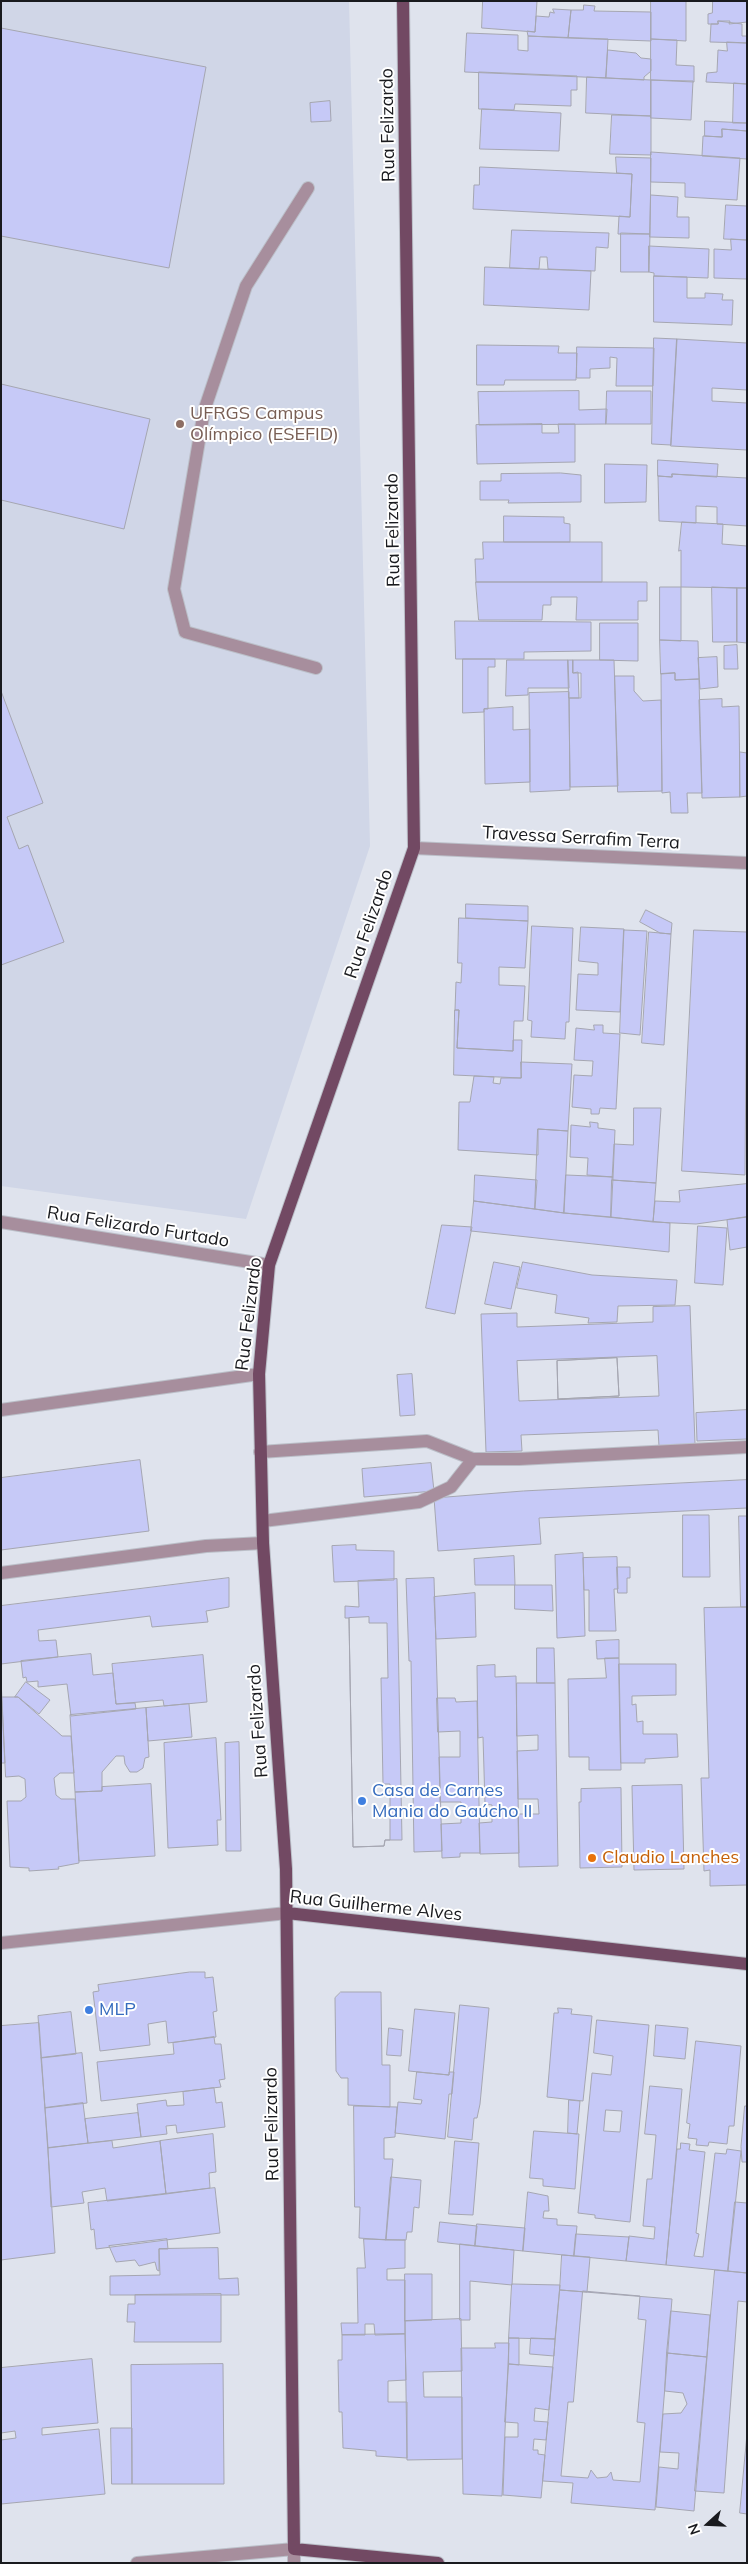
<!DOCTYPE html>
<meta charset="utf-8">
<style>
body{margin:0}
#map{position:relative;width:748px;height:2564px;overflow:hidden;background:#dfe3ed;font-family:Mulish,sans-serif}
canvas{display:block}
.frame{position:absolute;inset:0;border:2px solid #191a1e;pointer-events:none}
.north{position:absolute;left:683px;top:2499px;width:50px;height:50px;-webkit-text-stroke:4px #fff;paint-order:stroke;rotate:250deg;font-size:14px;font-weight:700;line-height:20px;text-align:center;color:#191a1e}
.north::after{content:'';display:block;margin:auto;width:18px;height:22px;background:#191a1e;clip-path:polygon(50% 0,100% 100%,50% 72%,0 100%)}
</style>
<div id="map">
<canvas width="748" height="2564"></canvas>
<div class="frame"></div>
<div class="north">N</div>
</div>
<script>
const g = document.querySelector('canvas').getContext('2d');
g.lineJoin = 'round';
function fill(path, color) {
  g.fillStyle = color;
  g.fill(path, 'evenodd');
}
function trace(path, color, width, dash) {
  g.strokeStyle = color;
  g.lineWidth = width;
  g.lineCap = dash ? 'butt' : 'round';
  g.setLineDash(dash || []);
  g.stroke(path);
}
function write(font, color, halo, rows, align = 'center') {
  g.font = font + ' Mulish,sans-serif';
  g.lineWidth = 4;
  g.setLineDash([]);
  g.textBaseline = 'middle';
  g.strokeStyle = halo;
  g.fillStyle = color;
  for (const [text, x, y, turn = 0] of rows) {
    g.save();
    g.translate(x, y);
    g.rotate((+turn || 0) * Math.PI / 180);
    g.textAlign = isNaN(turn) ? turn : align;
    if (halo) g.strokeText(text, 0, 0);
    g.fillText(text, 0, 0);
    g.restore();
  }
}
fill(new Path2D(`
 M1,1H349L370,846L246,1219L1,1186Z`), '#d0d6e7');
const building = new Path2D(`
 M483,1H537L535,32L482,28Z
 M651,1H686V41L651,39Z
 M713,1H747V22L729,24L730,21H718V24H708V14L712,13Z
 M584,5L595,6L594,11L651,12V41L568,38L571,10H583Z
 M553,9L571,10L568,38L528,36L527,31L535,32L536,16L549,17L550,12L554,13Z
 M718,21L742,24V36H747V43L710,42L711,24H718Z
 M1,28L206,67L169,268L1,236Z
 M467,33L518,35V50L528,51V36L608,39L606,78L465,72Z
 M651,39L677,40L676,65L694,66V82L651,80Z
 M727,42L747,43V84L706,82L707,73L717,72L718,50L727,51Z
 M608,50L636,53L641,58L651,59V71L644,77V80L606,78Z
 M479,72L577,76V90H571V106L515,104L514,110L479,109Z
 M587,77L651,80V116L586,113Z
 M651,80L693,81L691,120L651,118Z
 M734,83L747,84V123H733Z
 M330,101L331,121L311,122L310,103Z
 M482,109L561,113L559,151L480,149Z
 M612,115L651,116V155L610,154Z
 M705,121L747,123V131L722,129V137L705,136Z
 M722,129L747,131V159L702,156L703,136L722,137Z
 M651,152L740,158L737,200L685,197V183L651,182Z
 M616,157L651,158L650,234H618L619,216L630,217L632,174L617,173Z
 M480,167L632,174L630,217L473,209L474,185H479Z
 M651,195L678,197L677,217H689V238L650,237Z
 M726,205L747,206V240L724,239Z
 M512,230L609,233L608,248L596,247L595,271L548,269L547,257H540L539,269L510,268Z
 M621,233L650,234L649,272H621Z
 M731,239L747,240V279L714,278V249L731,250Z
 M649,246L709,249L708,278L654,276V273L649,272Z
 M485,267L591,271L589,310L484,305Z
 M654,276L687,277V298H705V293L723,294L722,300H733L732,325L654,322Z
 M654,338L677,339L671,445L652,444Z
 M677,339L747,343V390L712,388V401L747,403V450L671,446Z
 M477,345L559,346L558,353H577L576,380H505L504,385H477Z
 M577,347L654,348L653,386H616L617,358L610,357V368L590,369V378H577Z
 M1,384L150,419L124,529L1,500Z
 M579,391V410L607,409L606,424L479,425L478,392Z
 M607,391H651V424H606Z
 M542,424V433H559L558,424H575V462L477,464L476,425Z
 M658,460L718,464L717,477L672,474V477L658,476Z
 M605,464L647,465L646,502L605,503Z
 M561,473L581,475V502L508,503L509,500H480V481H501V474Z
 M672,474L747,478V526L717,524V507L696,506V523L659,521L658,476L672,477Z
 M504,516L564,517V523L570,524V542H504Z
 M682,522L723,524L722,544L747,546V588L681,587V550L679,551Z
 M483,542H602V582H476L475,559H483Z
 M476,582H647V601H638V620H576L577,597H551V605H543L542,620H479Z
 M660,587H681V641L660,640Z
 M712,587L737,588V642H713Z
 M737,588H747V643L737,642Z
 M455,621L591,622V651L524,652V659H456Z
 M600,623H638V661L600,660Z
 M660,640L698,641L699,679L675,680V673L661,674Z
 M737,645L738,669H724V646Z
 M717,657L718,687L700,689L698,658Z
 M463,659H495V667H488V709H484V712L463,713Z
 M507,660H568L569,688H528V695L506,696Z
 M568,660H573V673L578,672L579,698H569Z
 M573,660H614L618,786L570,787L569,698H581V673H573Z
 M675,673V680L699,679L702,793H687L688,813H671L670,792L662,793L661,674Z
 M615,676H634V691L643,701L661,700L662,791L618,792Z
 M1,691L43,803L7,817L19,849L28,845L64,942L1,965Z
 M569,692L570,790L530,792L529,693Z
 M722,699V707L739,706L740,797L702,798L699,700Z
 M513,707V730L530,729V782L485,784L484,709Z
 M740,752L747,753V796L740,797Z
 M466,904L528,906V921L466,918Z
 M646,910L672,923L671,934L660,933L640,922Z
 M459,918L528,921L525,968L499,967V985L525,986L523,1021H514L513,1051L457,1048L459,1010H455L456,982L461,983L462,963H458Z
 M532,926L573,928L569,1022H566L565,1039L531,1037L532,1021L528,1020Z
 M581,927L624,929L620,1012L576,1010L578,974L598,975V963L579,961Z
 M624,930L647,931L640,1035L620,1033Z
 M694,930L747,932L745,1175L682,1171Z
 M649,932L671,934L664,1045L642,1043Z
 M455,1010H459L457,1048L513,1051V1040H522L521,1078L454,1075Z
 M594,1025H603V1033L620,1034L616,1109L600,1108L599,1114H591V1109L572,1107L574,1075L592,1076L593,1061L574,1060L576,1028L594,1030Z
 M521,1062L572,1064L568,1131L538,1129V1155L458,1150L459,1102H470L474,1076L494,1077L493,1083L500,1084L501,1078H521Z
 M634,1108H661L656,1183L612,1180L614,1144L633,1145Z
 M590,1122L598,1123V1128L615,1130L613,1177L587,1175L588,1158L570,1157L571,1125L590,1127Z
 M538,1129L568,1131L564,1213L535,1209Z
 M475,1175L537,1180L535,1209L474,1201Z
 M566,1175L613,1177L611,1217L564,1213Z
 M612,1180L656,1183L653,1222L611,1217Z
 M747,1184V1217L696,1224L653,1222L655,1201L680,1202L679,1191Z
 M474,1201L564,1213L670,1223L669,1252L471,1231Z
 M747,1217V1247L730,1250L727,1220Z
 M442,1225L472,1227L455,1314L426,1308Z
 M698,1226L727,1228L723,1285L695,1283Z
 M494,1262L520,1267L511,1309L485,1304Z
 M523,1262L592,1275L677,1280L675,1305L618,1306L617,1322L588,1323L589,1318L555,1313L557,1295L517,1288Z
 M690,1306L695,1444L659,1446L658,1430L521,1435L522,1451L486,1452L481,1314L517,1313V1327L653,1322V1307ZM617,1358L619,1396L558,1399L557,1361Z
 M657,1356L659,1396L519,1401L517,1361ZM617,1358L619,1396L558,1399L557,1361Z
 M412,1374L415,1415L400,1416L397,1375Z
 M747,1410V1439L697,1441L696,1413Z
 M140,1460L149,1531L1,1550V1478Z
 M431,1463L434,1491L364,1497L362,1469Z
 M747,1480V1508L539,1518L541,1544L438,1551L434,1498L523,1491Z
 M683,1515H709L710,1577H683Z
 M739,1516H747V1607H741Z
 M356,1545V1550L394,1551V1580L334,1582L332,1546Z
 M583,1553L585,1636L557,1638L555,1555Z
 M514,1556L515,1585H475L474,1559Z
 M617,1557L618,1589H614L616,1631H589V1590H584L583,1558Z
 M617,1567H630V1578H627V1593H618Z
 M229,1578V1607L206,1611L208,1622L152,1627L150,1616L38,1630L39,1641L56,1640L58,1657L1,1664V1606Z
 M434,1578L442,1851L414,1852L411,1661H409L406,1579Z
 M397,1579L402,1840H385L384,1846L353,1847L349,1618H345V1606L359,1607L358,1581Z
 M515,1585H552L553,1611L515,1609Z
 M475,1593L476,1637L436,1639L434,1597Z
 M741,1607H747V1885L710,1886V1870L704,1871L701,1778H709L704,1608Z
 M369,1617V1623H387L388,1678H381L383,1784H390V1840H385L384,1846L353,1847L349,1618Z
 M619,1640V1658L597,1659L596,1641Z
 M537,1648H554L555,1683H537Z
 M91,1654L93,1675L113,1673L116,1704L135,1703L136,1709L71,1716L67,1684L38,1687V1681L27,1682L26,1677L23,1678L21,1661Z
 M203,1655L207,1702L164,1706L163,1700L116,1704L112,1664Z
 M605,1658H619L621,1770H589V1757H569L568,1679L606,1678Z
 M619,1664H676V1695L632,1696V1705L636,1704L637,1722L643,1721V1734H677L678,1757L645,1759V1763H621Z
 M495,1665V1677L516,1676L519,1853L480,1854L479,1823L492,1822V1805L485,1804L483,1737L478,1738L477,1666Z
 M1,1679L5,1763H1Z
 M26,1682L50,1700L39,1714L18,1697H15Z
 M517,1683H555L558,1866L519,1867L518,1814H539L538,1799H518L517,1751L538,1750V1735L517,1736Z
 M2,1697H18L62,1736H71L74,1773H60L54,1778L56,1795L61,1799H75L79,1863L58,1867L59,1869L29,1871V1868L10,1867L7,1801H21L26,1797L25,1779L19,1776L6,1777Z
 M437,1698H455L456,1702L477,1701L480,1853H460V1857L442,1858L441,1824L461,1823V1802H440L439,1757H460V1731L438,1732Z
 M189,1704L192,1737L148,1741L146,1708Z
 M146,1708L149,1757L145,1758L143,1768L137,1772H130L125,1764L124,1756H116L102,1772V1791L75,1792L70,1715Z
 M216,1738L221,1820H217L218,1845L168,1848L164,1743Z
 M239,1742L241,1851H226L225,1743Z
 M151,1784L155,1856L79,1861L75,1792L102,1791V1787Z
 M682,1785L684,1869L634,1870L632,1786Z
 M621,1788L622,1867L580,1868L579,1802H581V1789Z
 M190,1972H205V1978L213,1977L217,2011L213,2012L216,2037L168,2043L166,2021L148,2024L150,2045L100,2051L93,1992L99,1991L98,1985Z
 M341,1992H381L382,2065H390V2107L348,2105V2078H341L336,2071L335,1998Z
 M460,2005L489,2008L480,2104L477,2118H474L472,2140L448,2137Z
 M558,2008L572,2009L571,2014L592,2016L583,2101L547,2097L554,2013H558Z
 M415,2009L455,2013L449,2075L409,2071Z
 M71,2012L76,2054L41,2058L38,2016Z
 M597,2020L649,2025L630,2222L595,2218V2215L578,2213L592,2073L611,2075L613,2056L594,2053ZM606,2110L622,2111L620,2132L604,2131Z
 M39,2023L55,2253L1,2260V2026Z
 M656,2025L688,2028L685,2059L654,2056Z
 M389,2028L403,2030L401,2056L387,2055Z
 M214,2037L215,2044H221L225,2079L219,2080L221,2087L101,2101L97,2062L174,2054L173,2043Z
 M696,2041L741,2046L734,2126H729L727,2144L709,2142L708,2146L696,2145L697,2139L688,2138L690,2124L687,2123Z
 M82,2053L87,2103L45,2108L41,2058Z
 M417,2072L449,2075V2072H454L452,2094H449L445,2139L395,2133L398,2102L421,2104L422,2100L414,2099Z
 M650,2086L682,2089L666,2265L626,2261L629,2236L654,2239L655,2227L643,2226L647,2179H652L656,2135L645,2134Z
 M214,2088L216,2103L222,2102L225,2127L177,2133L176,2125L166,2126L167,2134L141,2137L137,2104L166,2100L167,2106L184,2105L183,2092Z
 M569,2100L580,2101L577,2134L568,2133Z
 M83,2103L88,2143L48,2148L45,2108Z
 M354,2106L397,2107L395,2137L384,2138V2159H393L386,2240L359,2238L360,2207H355Z
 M745,2106H747V2162H742L741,2147Z
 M138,2113L141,2137L88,2143L85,2119Z
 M534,2131L579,2134L575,2189L543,2186V2179L530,2178Z
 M213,2134L216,2172L209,2173L210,2188L166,2194L160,2141Z
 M112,2141L113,2148L160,2141L166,2194L107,2201L105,2188L82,2192L84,2203L51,2207L48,2148Z
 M455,2141L479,2143L473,2215L449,2214Z
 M681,2143L690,2144L689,2150L705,2152L696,2233L699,2234L694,2256L703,2257L715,2153L726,2154L727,2149L741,2151L728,2271L666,2265L677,2149H680Z
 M391,2177L421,2180L419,2208L414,2207L412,2232H407L406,2240H386Z
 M215,2188L220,2233L96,2249L94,2229L91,2230L88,2203Z
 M528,2192L548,2196L549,2211H544L543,2218L557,2219V2225L577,2226L574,2256L523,2251Z
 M735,2202L747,2203V2273L728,2271Z
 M440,2222L477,2226L475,2246L438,2242Z
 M477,2224L525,2228L523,2251L475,2246Z
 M576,2234L629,2237L626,2261L574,2256Z
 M167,2239L168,2249H159V2271L157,2270L155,2262L139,2266L135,2260L116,2262L109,2246Z
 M364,2239L405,2240V2268L387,2269V2280H405V2334L375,2335L374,2324H365V2335H342L341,2323H358L357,2268H365Z
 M460,2244L514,2250L512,2285L470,2281V2320H460Z
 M218,2248L219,2279L238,2278L239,2295H110V2276L160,2275L159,2249Z
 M562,2255L590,2257L587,2292L560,2290Z
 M715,2270L747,2273V2302L738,2301L724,2493L695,2491Z
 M405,2274H432V2320L405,2321Z
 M512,2284L560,2285L555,2339L509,2338Z
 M560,2290L672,2299L655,2510L571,2503L573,2483L543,2481Z
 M583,2291L640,2296L638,2319L646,2320L637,2422L645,2423L640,2482L613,2480L611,2472L607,2477L597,2478L591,2470L588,2478L561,2476L568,2402H573Z
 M221,2294V2342H134L135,2322H127L128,2304H135V2295Z
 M671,2311L710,2315L707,2357L667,2353Z
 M461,2319L462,2371L423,2372L424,2397H462V2459L407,2460L405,2321Z
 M405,2334L406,2380L388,2381V2402H407V2458L376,2456V2451L343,2448L342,2412H339L338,2360H342V2335Z
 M509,2338H519V2365L509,2364Z
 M531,2338L555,2339L554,2356L530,2354Z
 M495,2343H509L502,2496L463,2494L461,2348H495Z
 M667,2353L707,2357L694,2511L656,2507L659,2467L678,2469L679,2453L660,2452L663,2414L681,2413L687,2404L683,2393L665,2391Z
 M92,2359L98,2423L42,2428V2435L99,2429L105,2494L1,2504V2440L16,2438L15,2431L1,2433V2368Z
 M223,2364L224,2484H132L131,2365Z
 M509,2364L553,2367L549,2410L535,2408L534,2421L548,2422L546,2440L534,2439L533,2450H538V2454L545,2455L541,2498L503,2495L505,2437H518V2423L505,2422Z
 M111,2428H132V2484H112Z
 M747,2434V2514L740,2513Z`);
fill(building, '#c6c9f7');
trace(building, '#a5a6b1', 1);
const minor = new Path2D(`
 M308,188L246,286L204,411L174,589L185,632L316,668
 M414,848L747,863
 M1,1222L269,1265
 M1,1410L259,1374
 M260,1452L427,1441L473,1459H519L747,1447
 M263,1521L419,1502L451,1487L473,1459
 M1,1573L206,1546L263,1543
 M1,1943L287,1913
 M137,2563L294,2549V2563`);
const major = new Path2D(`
 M403,1L414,848L269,1265L259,1374L263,1543L286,1869L294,2549L438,2563
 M287,1913L747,1964`);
trace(minor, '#bbbfc8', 14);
trace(major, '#bbbfc8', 14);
trace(minor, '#a78e9d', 12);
trace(major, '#724963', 12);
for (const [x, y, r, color] of [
 [180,424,5,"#8d6e63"],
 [362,1801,5,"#3f7fe0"],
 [592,1858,5,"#e8710a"],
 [89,2010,5,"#3f7fe0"]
]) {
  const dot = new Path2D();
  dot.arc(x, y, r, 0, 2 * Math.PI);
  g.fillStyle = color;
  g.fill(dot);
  trace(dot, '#fff', 2);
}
write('18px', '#191a1e', '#fff', [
 ["Rua Felizardo",388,125,-91],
 ["Rua Felizardo",393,530,-91],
 ["Travessa Serrafim Terra",581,838,3],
 ["Rua Felizardo",369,924,-71],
 ["Rua Felizardo Furtado",138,1227,9],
 ["Rua Felizardo",249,1314,-83],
 ["Rua Felizardo",258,1721,-94],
 ["Rua Guilherme Alves",376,1906,6],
 ["Rua Felizardo",272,2124,-91]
]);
write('18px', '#785e54', '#fff', [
 ["UFRGS Campus",190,414],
 ["Olímpico (ESEFID)",190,435]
], 'left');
write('18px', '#366cbe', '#fff', [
 ["Casa de Carnes",372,1791],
 ["Mania do Gaúcho II",372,1812],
 ["MLP",99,2010]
], 'left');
write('18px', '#c56008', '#fff', [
 ["Claudio Lanches",602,1858]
], 'left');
</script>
